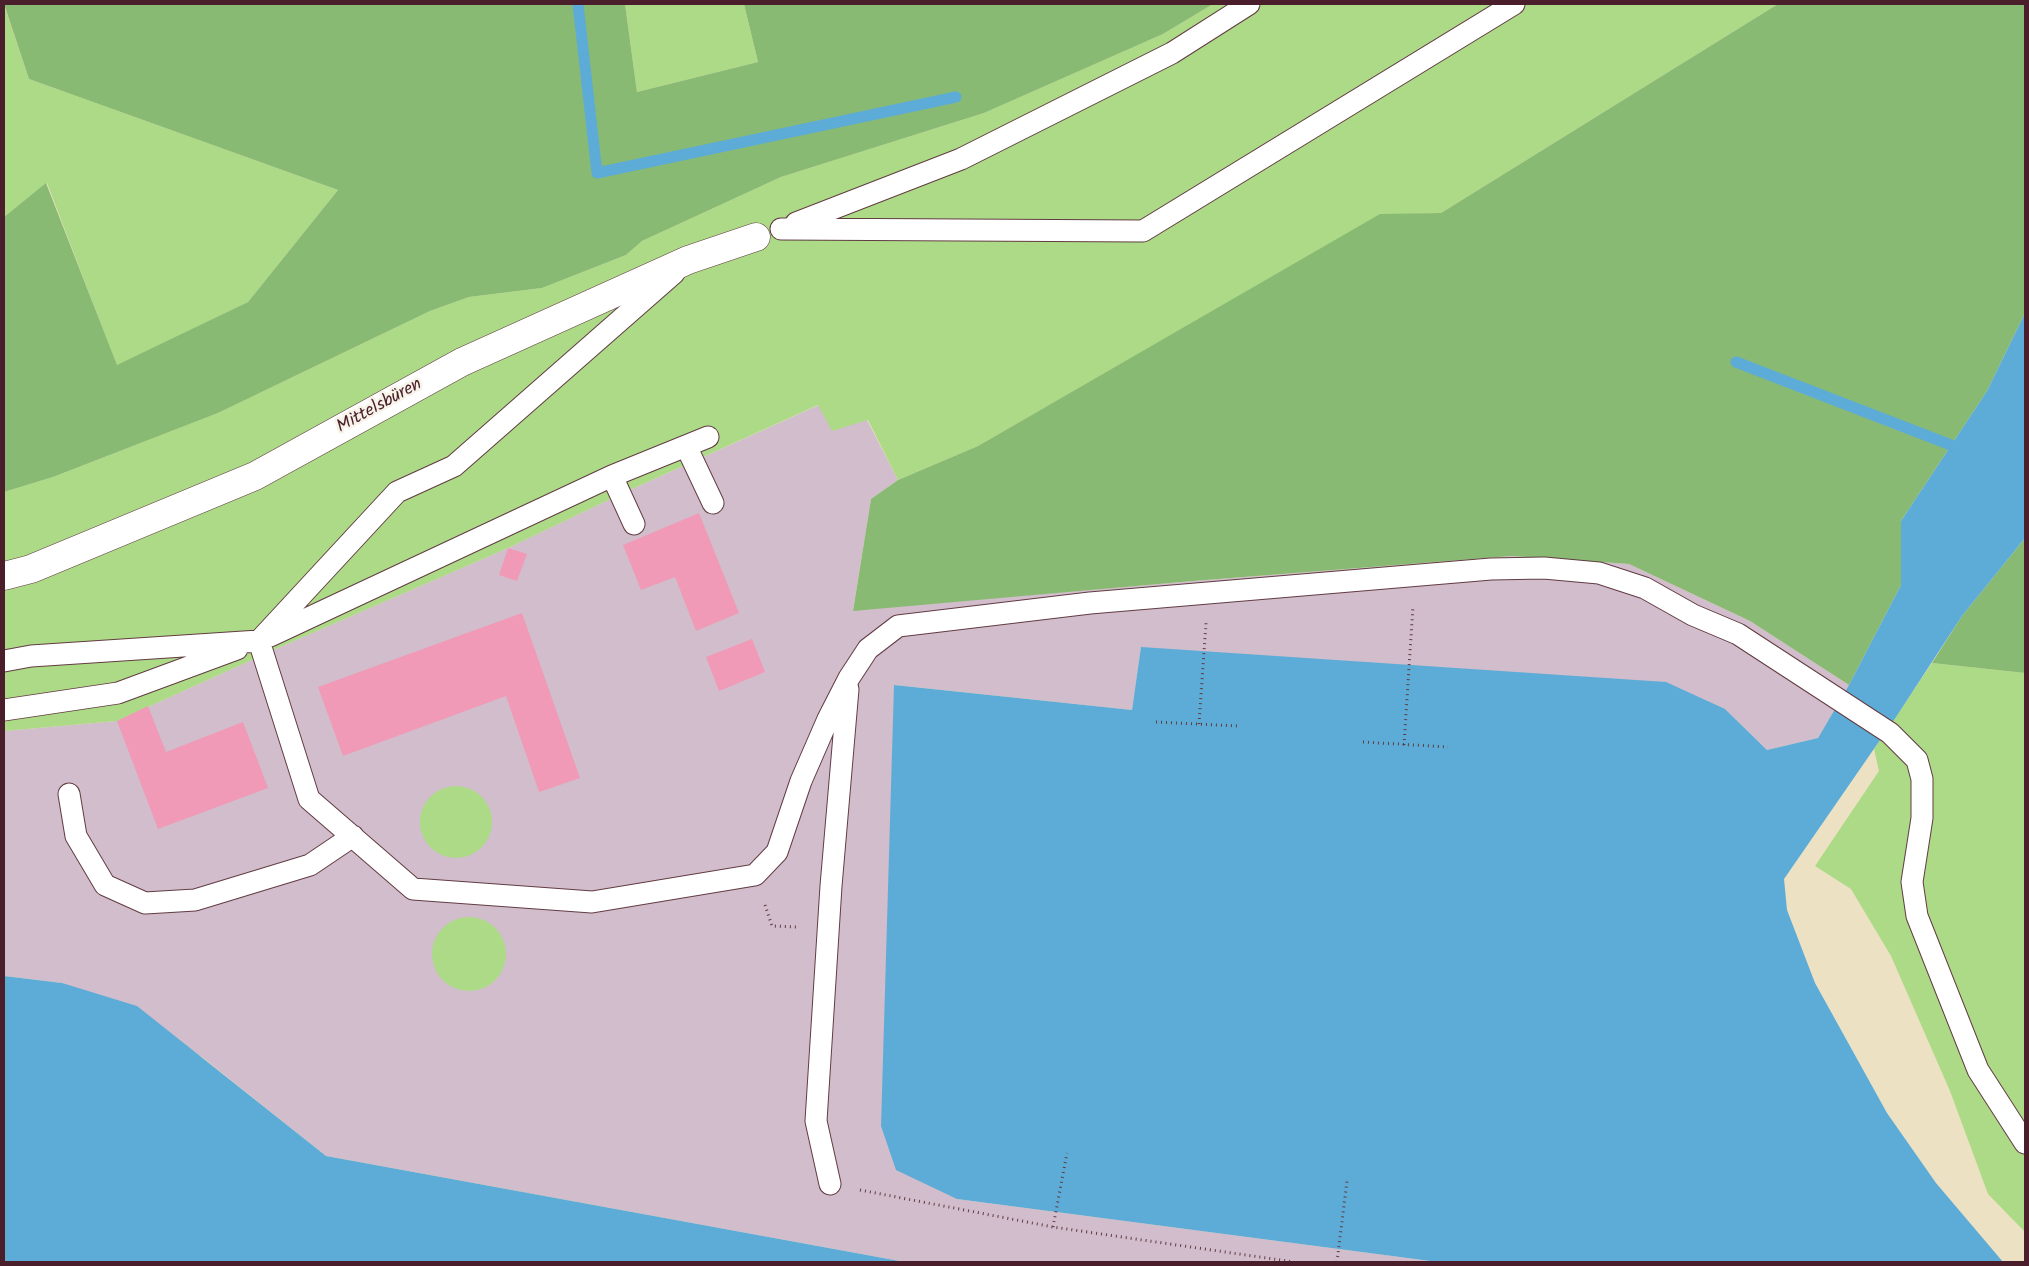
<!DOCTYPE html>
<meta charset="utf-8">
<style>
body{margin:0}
#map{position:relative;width:2029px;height:1266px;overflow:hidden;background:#ece1c2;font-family:Kalam,sans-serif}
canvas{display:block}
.frame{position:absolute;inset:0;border:5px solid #4a1f2b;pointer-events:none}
</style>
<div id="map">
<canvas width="2029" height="1266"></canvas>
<div class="frame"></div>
</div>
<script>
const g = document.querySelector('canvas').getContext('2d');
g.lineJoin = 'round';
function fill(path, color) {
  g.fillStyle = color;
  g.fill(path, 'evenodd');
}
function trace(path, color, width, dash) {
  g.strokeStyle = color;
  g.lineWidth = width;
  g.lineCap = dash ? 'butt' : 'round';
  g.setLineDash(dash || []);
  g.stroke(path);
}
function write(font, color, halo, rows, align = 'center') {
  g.font = font + ' Kalam,sans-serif';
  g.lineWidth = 5;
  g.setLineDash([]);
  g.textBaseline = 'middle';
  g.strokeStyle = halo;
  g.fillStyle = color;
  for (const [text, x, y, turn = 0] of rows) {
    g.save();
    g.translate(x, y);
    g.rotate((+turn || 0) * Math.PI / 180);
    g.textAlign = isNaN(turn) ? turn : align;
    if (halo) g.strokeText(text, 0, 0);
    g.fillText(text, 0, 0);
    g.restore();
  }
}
fill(new Path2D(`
 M819,405L867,420L898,480L871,499L853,610L1193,581L1512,556L1629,564L1750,621L1849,685L1818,738L1767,750L1725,709L1141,648L1132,710L894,685L957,1199L1438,1262H905L326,1156L202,1057L62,983L4,976V731L117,721L287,644L508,548L621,494Z`), '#d1bdcb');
fill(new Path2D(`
 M625,4H744L758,62L637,92Z
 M1213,4H1778L1441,213L1380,215L978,446L898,480L868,420L832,431L818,405L621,494L508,548L287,644L117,721L4,731V492L53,477L218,413L430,311L469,297L542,288L626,255L642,241L781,177L984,113L1163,34Z
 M4,5L29,79L338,190L248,302L117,366L47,183L4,217Z
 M1932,663L2025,673V1232L1988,1194L1950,1091L1891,956L1851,889L1815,866L1879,771L1874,749Z
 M420 822a36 36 0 1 1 72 0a36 36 0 1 1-72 0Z
 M432 954a37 37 0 1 1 74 0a37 37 0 1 1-74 0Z`), '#acda87');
fill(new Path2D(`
 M4,4H625L637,92L758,62L744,4H1213L1163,34L984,113L781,177L642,241L626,255L542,288L469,297L430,311L218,413L53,477L4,492V217L46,183L117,365L248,302L338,190L29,79Z
 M1778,4H2025V313L1987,391L1901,521V585L1849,685L1750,621L1629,564L1512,556L1193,581L853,611L871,499L898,480L978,446L1380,214L1441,213Z
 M2025,538V673L1932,663L1962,616Z`), '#89ba74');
fill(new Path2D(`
 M2025,313V538L1962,616L1896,717L1784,879L1787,910L1815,983L1887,1113L1936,1183L2003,1262H1438L957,1199L896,1170L881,1126L894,685L1132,710L1141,647L1666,682L1725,709L1767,750L1818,738L1849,685L1901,585V521L1987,391Z
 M4,976L62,983L137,1006L326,1156L905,1262H4Z`), '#5cacd7');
trace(new Path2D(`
 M578,4L597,173L956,97
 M1736,362L1951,445`), '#5cacd7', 11);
fill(new Path2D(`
 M699,513L739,613L696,631L675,577L641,590L623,545Z
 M508,548L527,554L517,581L499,575Z
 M522,613L580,778L539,792L506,696L343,756L318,687Z
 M752,639L765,672L719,691L706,657Z
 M148,706L166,752L243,722L268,788L158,829L117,721Z`), '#f19ab7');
const service = new Path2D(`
 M796,223L961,159L1172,53L1249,4
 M781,229L1143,231L1514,4
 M686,446L713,503
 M612,476L634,524
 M270,636L612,476L708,437
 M259,641L309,799L413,889L592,902L755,875L777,852L801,781L828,719L849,678L868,649L898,626L1090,603L1491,569L1544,568L1599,573L1645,588L1693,615L1738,634L1890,733L1917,760L1922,779V818L1912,882L1917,916L1978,1070L2025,1143
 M4,661L31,656L259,641L397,492L454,466L674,273
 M4,710L118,693L237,649
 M69,794L76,836L105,885L145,903L195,900L310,865L353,836
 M830,1184L816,1121L831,886L848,689`);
const minor = new Path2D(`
 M4,576L31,569L255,476L462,362L688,260L756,237`);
trace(service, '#623c42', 23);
trace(minor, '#623c42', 29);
trace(new Path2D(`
 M1156,722L1239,726
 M1199,724L1206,623
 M1363,742L1448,747
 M1404,745L1413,606
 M765,905L772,926L798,927
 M860,1190L1053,1227L1294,1262
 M1053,1227L1067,1153
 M1337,1262L1347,1181`), '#623c42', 3, [1, 4]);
trace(service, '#fff', 21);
trace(minor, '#fff', 28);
write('18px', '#4a1f2b', '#f7f3e8', [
 ["Mittelsbüren",380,407,-29]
]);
</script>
